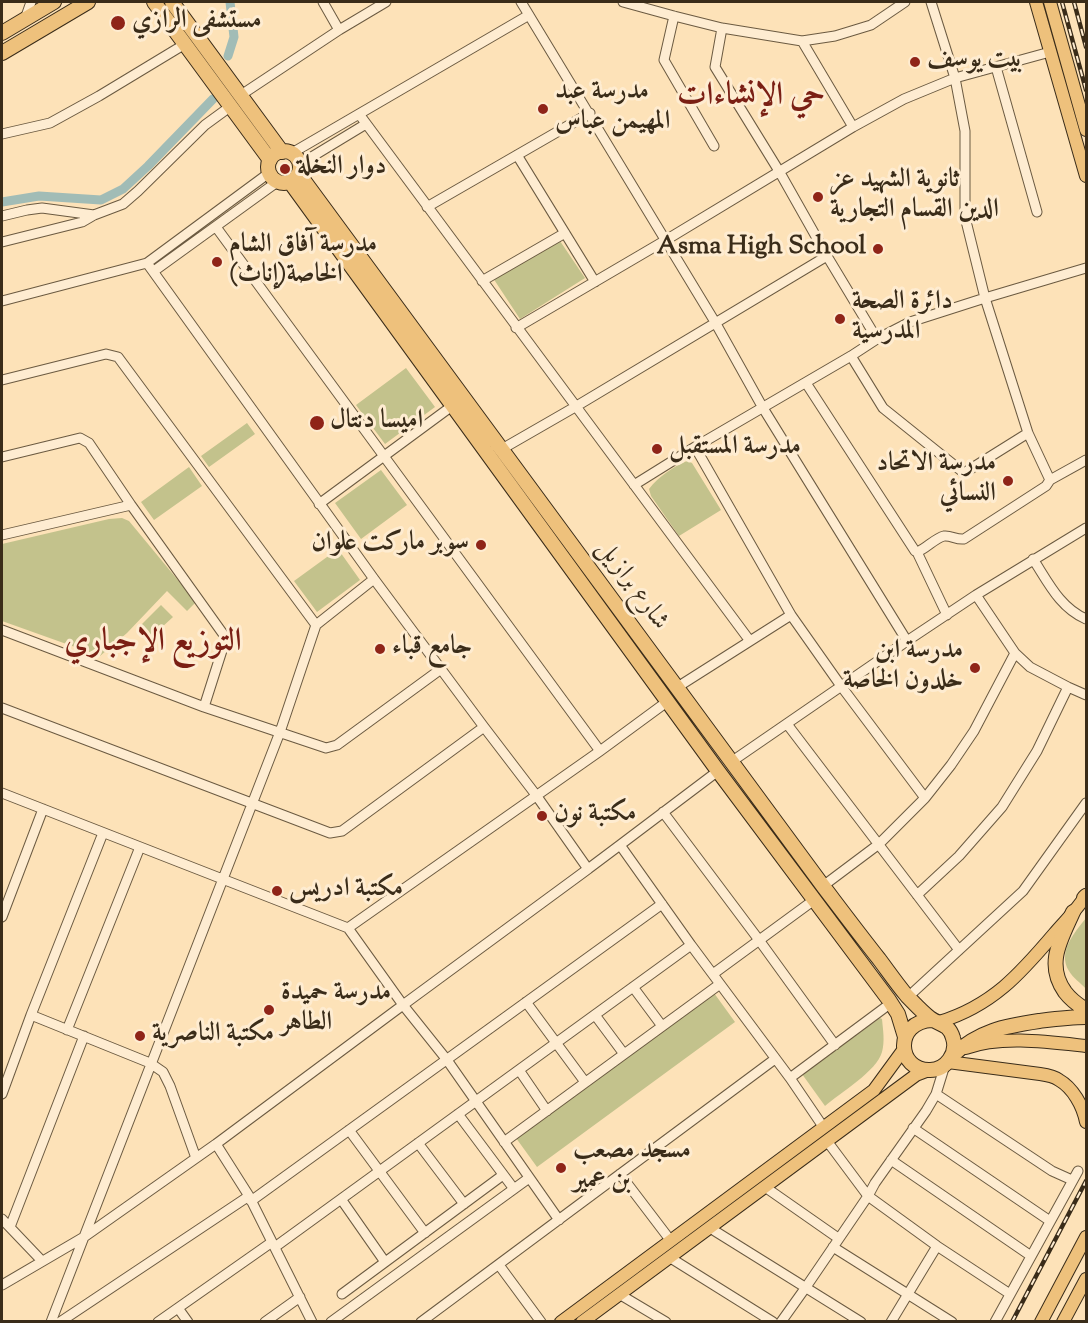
<!DOCTYPE html>
<meta charset="utf-8">
<style>
body{margin:0}
#map{position:relative;width:1088px;height:1323px;overflow:hidden;background:#fde2b8;font-family:"Sorts Mill Goudy",serif}
canvas{display:block}
.frame{position:absolute;inset:0;border:3px solid #3a2c19;pointer-events:none}
</style>
<div id="map">
<canvas width="1088" height="1323"></canvas>
<div class="frame"></div>
</div>
<script>
const g = document.querySelector('canvas').getContext('2d');
g.lineJoin = 'round';
function fill(path, color) {
  g.fillStyle = color;
  g.fill(path, 'evenodd');
}
function trace(path, color, width, dash) {
  g.strokeStyle = color;
  g.lineWidth = width;
  g.lineCap = dash ? 'butt' : 'round';
  g.setLineDash(dash || []);
  g.stroke(path);
}
function write(font, color, halo, rows, align = 'center') {
  g.font = font + ' "Sorts Mill Goudy",Amiri,serif';
  g.lineWidth = 6;
  g.setLineDash([]);
  g.textBaseline = 'middle';
  g.strokeStyle = halo;
  g.fillStyle = color;
  for (const [text, x, y, turn = 0] of rows) {
    g.save();
    g.translate(x, y);
    g.rotate((+turn || 0) * Math.PI / 180);
    g.textAlign = isNaN(turn) ? turn : align;
    if (halo) g.strokeText(text, 0, 0);
    g.fillText(text, 0, 0);
    g.restore();
  }
}
fill(new Path2D(`
 M560,241L585,278L520,319L493,278Z
 M406,368L435,407L385,444L356,405Z
 M247,423L255,434L209,467L201,456Z
 M687,461L692,463L721,510L679,536L651,496L649,489C658,477 674,466 687,461Z
 M189,467L202,486L154,520L141,502Z
 M381,470L407,505L361,539L335,503Z
 M122,518L129,521L196,602L187,611L167,591L127,633L100,656L2,621V544L109,519Z
 M338,549L360,580L317,612L294,581Z
 M161,605L173,617L149,639L138,628Z
 M1086,918V989C1081,983 1073,978 1069,971C1057,952 1075,932 1086,918Z
 M714,993L735,1022L537,1167L516,1138Z
 M880,1018L882,1019C883,1030 885,1041 882,1052C877,1071 840,1093 825,1106L802,1074Z`), '#c3c28c');
trace(new Path2D(`
 M228,56L234,37L230,2
 M2,202L39,196L101,200L123,189L148,166L213,99`), '#a1bcb6', 9);
const minor = new Path2D(`
 M323,2L339,30
 M521,2L715,322L763,408L907,641L976,595L1086,528
 M623,2L674,16L722,28L802,41L835,36L871,25L905,2
 M674,16L664,60L714,146
 M25,19L31,2
 M722,28L715,67L779,171L827,256L877,339
 M802,41L853,127
 M996,67L1037,212
 M241,95L339,30L386,2
 M359,114L750,641
 M2,134L50,123L99,96L185,44
 M292,153L529,15
 M517,155L595,282
 M300,164L366,124
 M427,207L590,113
 M2,216L27,210L42,208L94,215L123,204L138,191L205,125L231,106
 M216,227L600,751
 M2,242L82,222L94,215
 M147,263L374,579L484,727L536,795L588,869L620,845L691,945L790,1078L824,1128
 M154,271L277,182
 M482,281L565,233
 M2,301L147,263L269,173
 M516,328L666,240L853,127L904,99L955,78L1050,52
 M851,356L883,408L964,473L1028,433L985,298L965,217V131L955,78L931,2
 M2,380L106,354L118,357L316,625L280,732L51,1322
 M806,383L915,551L917,552C926,549 935,538 944,536C951,535 956,540 964,539L1046,486L1050,480L1028,433
 M695,447L791,615
 M502,449L575,407L827,256
 M2,457L80,438L89,443L131,505L226,638L204,707
 M1050,480L1086,460
 M634,485L695,447L851,356L877,339L910,322L985,298L1086,268
 M319,504L452,406
 M2,535L131,505
 M917,552L947,615
 M1033,559C1048,582 1060,608 1086,619
 M976,595L1015,653L1030,667L1068,687L1086,695
 M316,625L374,579
 M2,630L204,707L326,748L337,745L441,669
 M676,688L791,615L841,686L925,798L879,844L823,886
 M2,708L330,833L342,831L484,727
 M787,724L959,950
 M731,762L907,641
 M2,793L348,928
 M925,798L951,765L974,731L1015,653
 M663,812L759,940L835,1045
 M620,845L718,771
 M588,869L403,1005L348,928L600,751L668,701
 M917,895L959,856L1002,807L1037,751L1068,687
 M2,917L43,809
 M713,974L814,900
 M633,987L662,1026
 M908,997L1023,891L1086,803
 M526,1002L585,1082
 M31,1015L150,1063L163,1072L170,1086L196,1158
 M595,1015L624,1054
 M67,1030L140,847
 M519,1070L547,1111
 M790,1078L891,1003
 M2,1094L31,1015L103,833
 M936,1094L1052,1171L1072,1180
 M458,1114L514,1189
 M913,1128L1050,1221
 M349,1130L425,1233
 M827,1141L868,1196L937,1246L1010,1294
 M504,1142L720,984
 M418,1143L464,1204
 M216,1144L249,1196L312,1322
 M891,1160L1031,1256
 M620,1174L671,1241
 M765,1187L838,1238
 M341,1199L385,1262
 M251,1201L662,904
 M2,1219L42,1261
 M10,1227L84,1036
 M710,1228L861,1322
 M275,1247L691,945
 M833,1247L952,1322
 M669,1257L773,1322
 M499,1265L541,1322
 M2,1285L84,1237L216,1144L403,1005L447,1060L559,1220
 M342,1294L503,1175
 M619,1294L666,1322
 M178,1308L188,1322
 M60,1322L249,1196
 M158,1322L272,1242
 M265,1322L300,1297
 M331,1322L529,1178
 M421,1322L775,1059
 M781,1322L806,1287L868,1196L875,1183L926,1111L936,1094L945,1065
 M891,1322L937,1246
 M995,1322L1078,1171`);
const major = new Path2D(`
 M1036,2L1086,176
 M1050,2L1086,130
 M939,1022C992,1006 1020,974 1054,934C1065,921 1078,909 1086,895
 M966,1048C1000,1035 1050,1042 1086,1046
 M948,1062L1040,1074C1047,1075 1054,1076 1059,1080C1073,1088 1083,1106 1086,1122
 M561,1322L874,1090L904,1049
 M582,1322L916,1075L929,1070
 M1041,1322L1086,1237
 M1063,1322L1086,1279`);
const highway = new Path2D(`
 M154,2L270,160
 M172,2L282,152
 M2,33L54,2
 M2,53L88,2
 M268 167a16 16 0 1 1 32 0a16 16 0 1 1-32 0Z
 M299,174L823,886C842,911 860,935 879,959C888,971 897,984 907,996C914,1003 922,1012 930,1018C939,1025 949,1023 953,1038C958,1053 946,1070 930,1070C897,1071 893,1022 932,1020
 M290,182L718,771L889,1000L898,1014L905,1037
 M1084,898L1086,896
 M1073,912C1061,939 1045,964 1065,992C1071,1000 1078,1005 1086,1010
 M952,1056C978,1031 1005,1026 1039,1021C1055,1019 1070,1017 1086,1017`);
trace(minor, '#6b5a41', 11);
trace(major, '#3a2c19', 14);
trace(highway, '#3a2c19', 16);
trace(minor, '#feecd1', 9);
trace(major, '#eec17c', 12);
trace(highway, '#eec17c', 14);
const rail = new Path2D(`
 M1062,2L1086,90
 M1074,2L1086,47
 M1012,1322L1086,1181`);
trace(rail, '#3a2c19', 4.5);
trace(rail, '#feecd1', 2, [7]);
for (const [x, y, r, color] of [
 [118,23,8,"#8f2418"],
 [915,62,6,"#8f2418"],
 [543,109,6,"#8f2418"],
 [285,169,6,"#8f2418"],
 [818,197,6,"#8f2418"],
 [878,249,6,"#8f2418"],
 [217,262,6,"#8f2418"],
 [840,319,6,"#8f2418"],
 [317,423,8,"#8f2418"],
 [657,449,6,"#8f2418"],
 [1008,481,6,"#8f2418"],
 [481,545,6,"#8f2418"],
 [380,649,6,"#8f2418"],
 [975,668,6,"#8f2418"],
 [542,816,6,"#8f2418"],
 [277,891,6,"#8f2418"],
 [269,1010,6,"#8f2418"],
 [140,1036,6,"#8f2418"],
 [561,1168,6,"#8f2418"]
]) {
  const dot = new Path2D();
  dot.arc(x, y, r, 0, 2 * Math.PI);
  g.fillStyle = color;
  g.fill(dot);
  trace(dot, '#feecd1', 2);
}
write('bold 26px', '#3a2c19', '#feecd1', [
 ["مستشفى الرازي",132,23],
 ["بيت يوسف",927,62],
 ["مدرسة عبد",555,94],
 ["المهيمن عباس",555,124],
 ["دوار النخلة",297,169],
 ["ثانوية الشهيد عز",830,182],
 ["الدين القسام التجارية",830,212],
 ["مدرسة آفاق الشام",229,247],
 ["الخاصة(إناث)",229,277],
 ["Asma High School",866,249,"right"],
 ["دائرة الصحة",852,304],
 ["المدرسية",852,334],
 ["اميسا دنتال",330,423],
 ["مدرسة المستقبل",669,449],
 ["مدرسة الاتحاد",996,466,"right"],
 ["النسائي",996,496,"right"],
 ["سوبر ماركت علوان",469,545,"right"],
 ["جامع قباء",392,649],
 ["مدرسة ابن",963,653,"right"],
 ["خلدون الخاصة",963,683,"right"],
 ["مكتبة نون",554,816],
 ["مكتبة ادريس",289,891],
 ["مدرسة حميدة",281,995],
 ["الطاهر",281,1025],
 ["مكتبة الناصرية",152,1036],
 ["مسجد مصعب",573,1153],
 ["بن عمير",573,1183]
], 'left');
write('26px', '#3a2c19', '#feecd1', [
 ["شارع برازيل",631,586,54]
]);
write('bold 32px', '#7a1f14', '#feecd1', [
 ["حي الإنشاءات",751,99],
 ["التوزيع الإجباري",153,645]
]);
</script>
